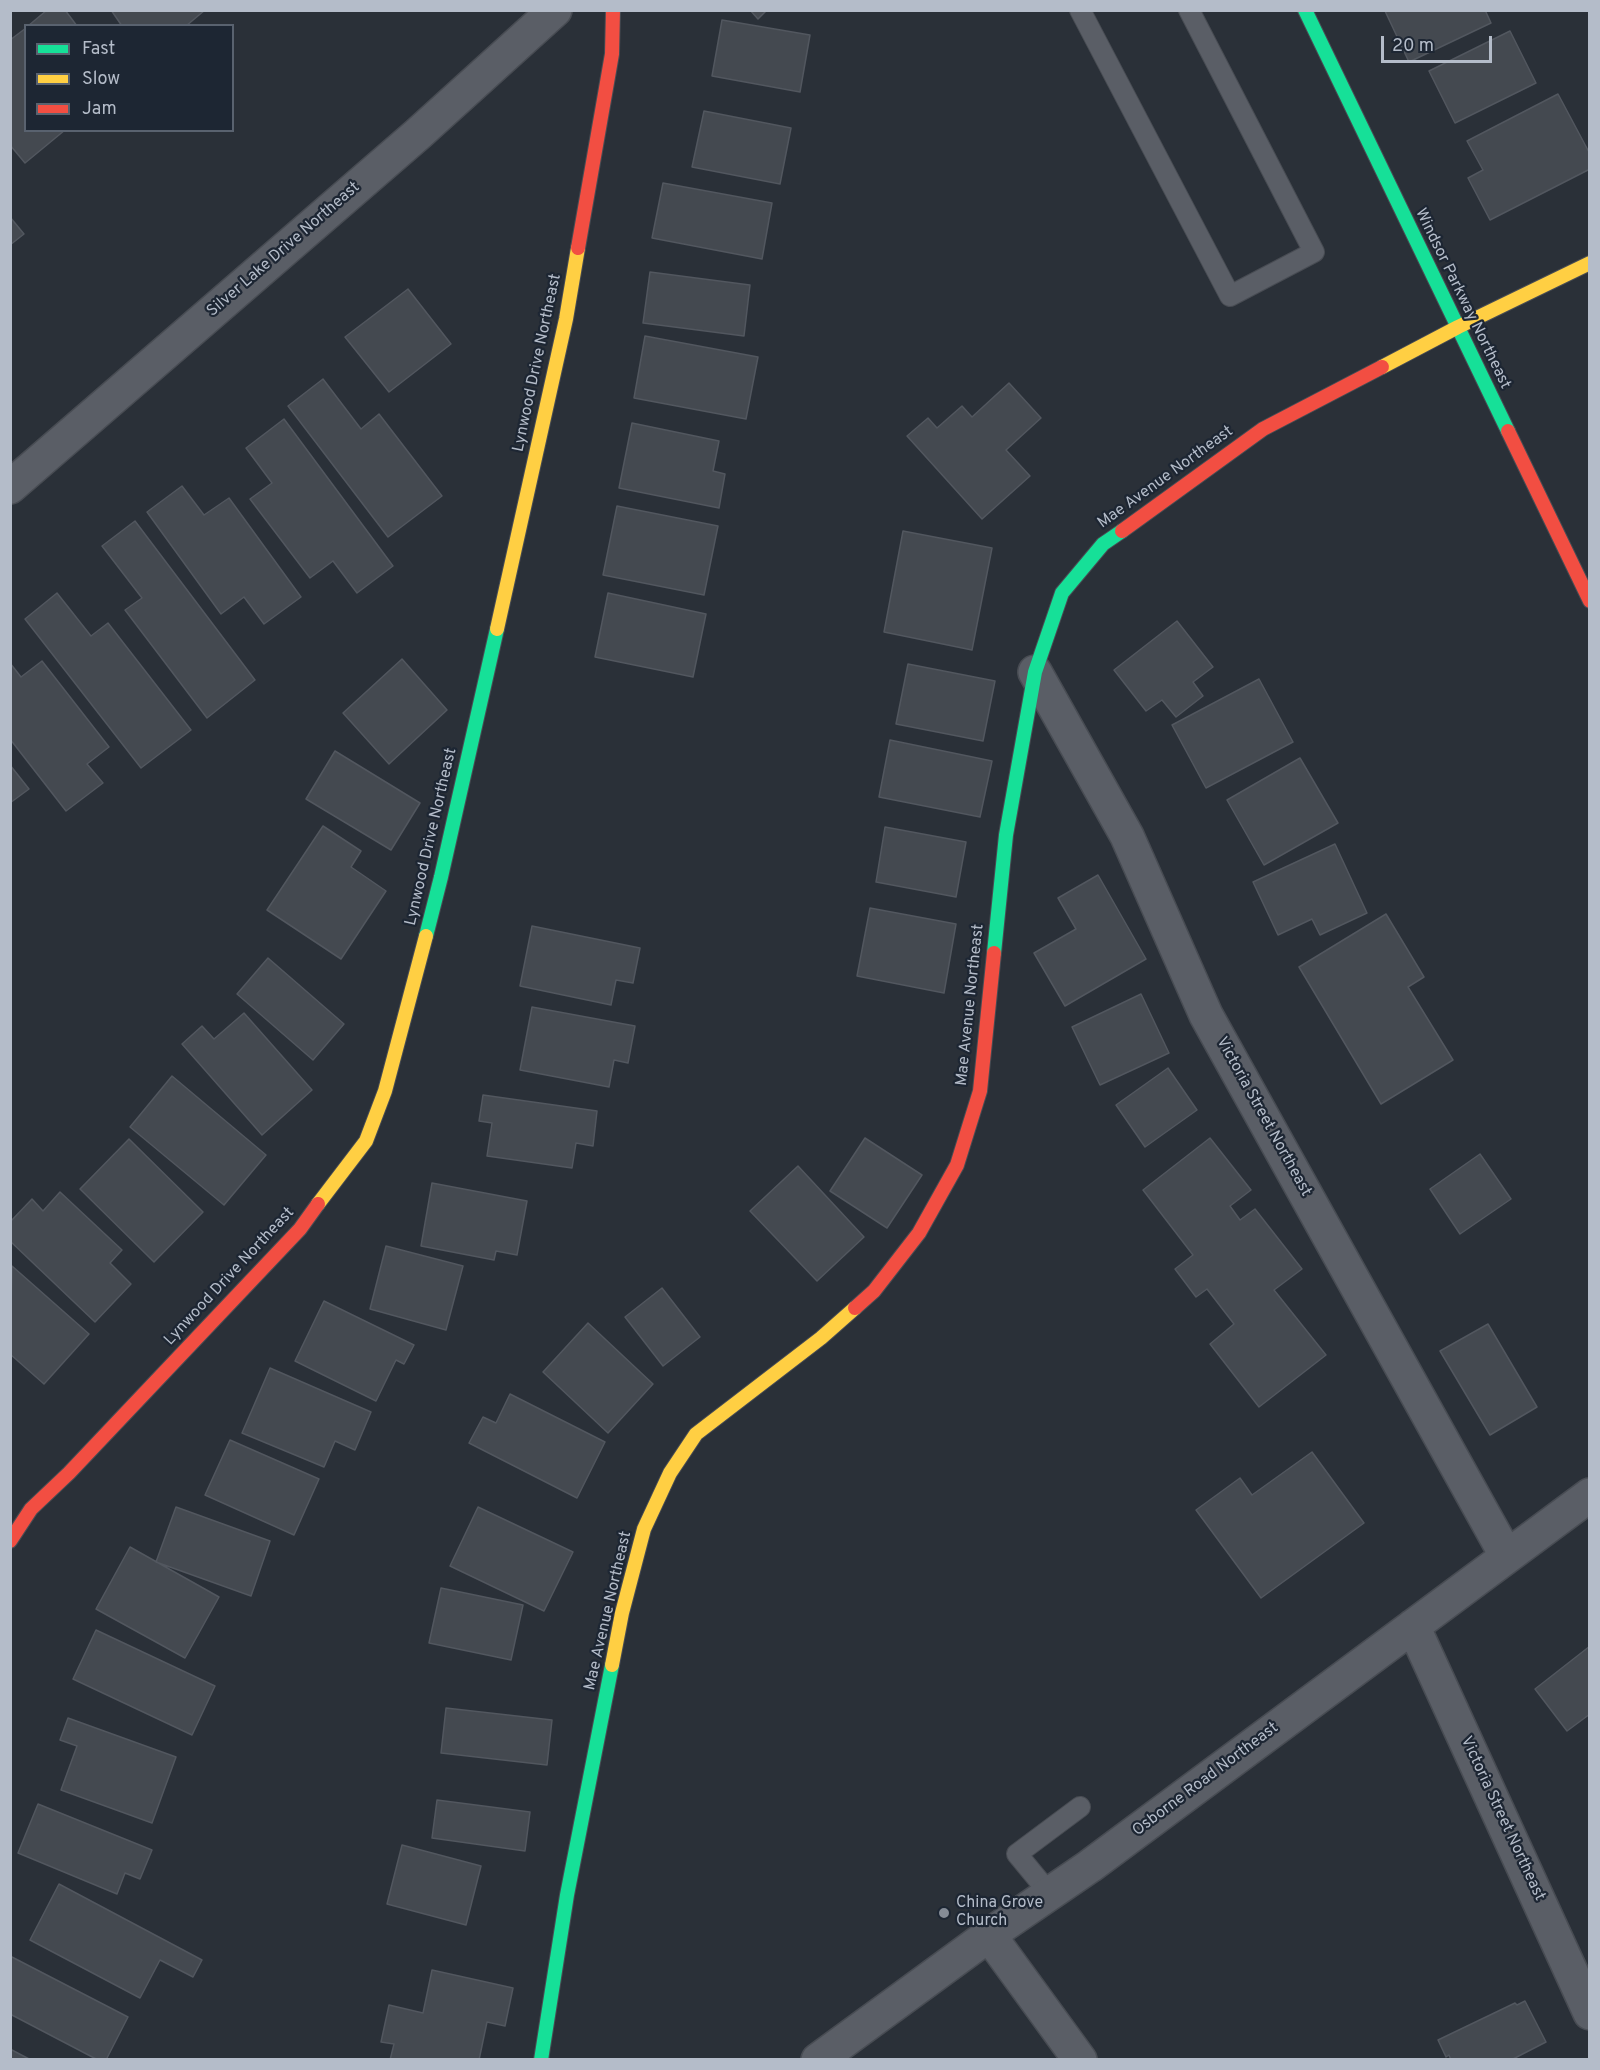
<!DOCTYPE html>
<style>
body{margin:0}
#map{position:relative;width:1600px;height:2070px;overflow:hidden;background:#2a3038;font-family:Overpass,sans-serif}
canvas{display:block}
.frame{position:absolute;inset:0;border:12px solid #b4bcc9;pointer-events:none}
.legend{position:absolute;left:24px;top:24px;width:210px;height:108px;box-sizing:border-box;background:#1d2633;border:2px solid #59626f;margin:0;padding:8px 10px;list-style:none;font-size:18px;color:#b4bcc9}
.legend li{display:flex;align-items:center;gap:12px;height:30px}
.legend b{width:30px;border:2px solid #59626f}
.scale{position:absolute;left:1381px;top:36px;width:111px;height:27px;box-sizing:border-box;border:3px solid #b4bcc9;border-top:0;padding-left:8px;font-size:18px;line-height:21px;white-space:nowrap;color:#b4bcc9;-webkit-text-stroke:4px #1d2633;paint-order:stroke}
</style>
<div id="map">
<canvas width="1600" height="2070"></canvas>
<div class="frame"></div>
<ul class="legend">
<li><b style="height:8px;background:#16e098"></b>Fast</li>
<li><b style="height:8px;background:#ffcf43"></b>Slow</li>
<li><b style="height:8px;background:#f24e42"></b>Jam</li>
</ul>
<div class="scale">20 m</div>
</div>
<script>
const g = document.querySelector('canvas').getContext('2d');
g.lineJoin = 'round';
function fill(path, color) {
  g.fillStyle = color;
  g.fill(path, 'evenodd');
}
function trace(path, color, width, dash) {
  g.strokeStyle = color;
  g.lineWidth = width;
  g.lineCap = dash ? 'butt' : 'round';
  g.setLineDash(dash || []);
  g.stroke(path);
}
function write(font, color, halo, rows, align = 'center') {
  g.font = font + ' Overpass,sans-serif';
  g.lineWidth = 4.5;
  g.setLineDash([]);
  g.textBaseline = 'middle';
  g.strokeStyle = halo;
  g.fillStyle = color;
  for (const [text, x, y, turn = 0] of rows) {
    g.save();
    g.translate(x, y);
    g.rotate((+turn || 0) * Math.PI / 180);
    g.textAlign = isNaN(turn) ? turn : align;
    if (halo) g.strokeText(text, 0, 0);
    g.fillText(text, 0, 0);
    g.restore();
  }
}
const building = new Path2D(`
 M47,10H65L77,26H28Z
 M111,10H205L186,26H122Z
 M750,10H767L758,19Z
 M1485,10L1491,23L1409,62L1385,11Z
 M722,20L810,35L800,92L712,76Z
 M26,28V130H65L25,163L10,145V40Z
 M1510,31L1536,83L1455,123L1429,71Z
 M1558,94L1590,154V169L1490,220L1468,178L1483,170L1467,141Z
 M704,111L791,128L780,184L692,167Z
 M663,183L772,203L762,259L652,238Z
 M10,217L24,234L10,245Z
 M650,272L750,285L744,336L643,323Z
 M408,289L451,344L389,392L345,337Z
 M645,336L758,357L746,419L634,398Z
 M323,379L361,429L379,414L442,496L388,537L288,406Z
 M1009,383L1041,418L1006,450L1030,476L982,519L907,436L928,418L937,428L962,406L972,417Z
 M284,419L393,566L357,593L333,561L310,578L250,499L272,483L246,448Z
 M632,423L719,441L713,471L725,474L719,508L619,488Z
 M182,486L204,515L229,498L301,597L264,624L244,597L221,614L147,512Z
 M617,506L718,526L704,595L603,575Z
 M135,521L255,680L207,718L125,610L142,598L102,546Z
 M903,531L992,548L972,650L884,632Z
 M57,593L91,636L108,623L191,730L141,768L25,619Z
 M608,593L706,614L693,677L595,657Z
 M1177,621L1213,667L1193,682L1203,696L1176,717L1162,700L1146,711L1114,670Z
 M402,659L447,710L389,764L343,713Z
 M42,661L109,747L87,764L103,783L66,811L10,739V663L21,677Z
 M908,664L995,681L983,741L896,724Z
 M1259,679L1293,742L1206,788L1172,725Z
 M890,740L992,761L980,817L879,797Z
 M335,751L420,803L391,850L306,799Z
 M1300,758L1338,823L1264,865L1227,800Z
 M10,765L29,789L10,803Z
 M323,826L361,851L351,867L386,891L341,959L267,910Z
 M885,827L966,842L956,897L876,882Z
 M1335,844L1367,913L1320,935L1312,919L1278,935L1253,882Z
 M1098,875L1146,959L1065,1006L1034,953L1076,929L1058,898Z
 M870,908L956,924L944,993L857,976Z
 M1386,914L1424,977L1408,987L1453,1060L1381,1104L1299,967Z
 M532,926L640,948L633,983L616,980L611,1005L520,986Z
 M268,958L344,1024L313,1060L237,994Z
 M1141,994L1169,1053L1100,1085L1072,1027Z
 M532,1007L635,1026L628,1063L614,1060L609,1087L520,1070Z
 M244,1013L312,1090L262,1135L182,1044L202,1026L214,1039Z
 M1168,1068L1197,1110L1145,1147L1116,1105Z
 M172,1076L266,1155L224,1205L130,1127Z
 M483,1095L597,1111L593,1146L576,1143L572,1168L487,1156L492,1123L479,1121Z
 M865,1138L922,1175L887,1228L830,1191Z
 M1210,1138L1251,1190L1230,1206L1240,1220L1255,1209L1302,1269L1274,1290L1326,1355L1259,1407L1210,1344L1234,1324L1207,1289L1196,1297L1175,1269L1193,1255L1143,1190Z
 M129,1139L203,1212L154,1262L80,1189Z
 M1480,1154L1511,1199L1460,1234L1430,1189Z
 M798,1166L864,1237L817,1281L750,1211Z
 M432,1183L527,1201L517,1255L496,1251L494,1260L421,1246Z
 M60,1192L122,1250L110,1263L131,1284L95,1322L10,1241V1222L32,1199L43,1211Z
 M386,1246L463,1266L446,1330L370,1309Z
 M12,1266L89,1334L44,1384L10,1354Z
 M662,1288L700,1337L663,1366L625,1317Z
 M324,1301L414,1345L404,1364L396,1360L376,1401L295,1361Z
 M588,1323L653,1384L608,1433L543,1372Z
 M1488,1324L1537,1407L1490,1435L1440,1351Z
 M270,1368L371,1412L355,1450L335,1441L324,1467L242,1433Z
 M510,1394L605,1442L577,1498L469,1443L483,1417L496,1423Z
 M230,1440L319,1479L294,1535L205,1495Z
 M1312,1452L1364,1523L1261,1598L1196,1510L1240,1478L1252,1495Z
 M176,1507L270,1541L251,1596L156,1562Z
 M478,1507L573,1552L544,1611L450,1566Z
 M130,1547L219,1597L185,1658L96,1609Z
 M441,1588L523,1605L511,1660L429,1643Z
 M96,1630L215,1686L192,1735L73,1679Z
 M1590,1646V1714L1567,1731L1535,1689Z
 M446,1708L552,1720L547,1765L441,1753Z
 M68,1718L176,1757L152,1823L61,1790L77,1746L60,1740Z
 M437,1800L530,1812L525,1851L432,1838Z
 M38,1804L152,1850L140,1879L125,1873L117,1894L18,1853Z
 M402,1845L481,1866L466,1925L387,1904Z
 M59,1884L202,1960L193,1977L160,1960L140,1998L30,1940Z
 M10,1956L128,2017L106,2060H98L10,2014Z
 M432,1970L513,1988L505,2026L487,2022L479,2060H390L394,2044L381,2042L389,2005L423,2013Z
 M1525,2001L1546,2042L1511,2060H1451L1449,2055L1446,2057L1438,2040L1515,2003L1517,2005Z
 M10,2049L31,2060H10Z`);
fill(building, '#444950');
trace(building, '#52575f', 1.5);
const lane = new Path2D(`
 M1080,10L1230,296L1314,252L1189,10
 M1050,1894L1017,1854L1080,1807`);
const street = new Path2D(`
 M10,487L418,134L555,10
 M1035,672L1127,836L1206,1015L1506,1555
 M1413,1626L1590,2013
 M989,1935L1080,2060
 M818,2060L989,1935L1090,1866L1590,1495`);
const fast = new Path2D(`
 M1305,10L1508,431
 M426,936L441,877L497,629
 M994,953L1006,835L1035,672L1062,593L1103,544L1122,531
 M541,2060L567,1895L612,1665`);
const slow = new Path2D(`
 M1382,367L1458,327L1590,263
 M497,629L566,319L578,248
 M318,1204L366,1141L385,1091L426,936
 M612,1665L622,1613L644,1529L670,1473L696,1434L821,1338L855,1308`);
const jam = new Path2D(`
 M578,248L612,54L613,10
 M1508,431L1590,601
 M1122,531L1263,429L1382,367
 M855,1308L874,1291L919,1233L957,1165L980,1091L994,953
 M10,1541L31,1509L69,1473L300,1229L318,1204`);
trace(lane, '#484c53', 22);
trace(street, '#484c53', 36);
trace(fast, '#484c53', 16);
trace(slow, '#484c53', 16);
trace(jam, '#484c53', 16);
trace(lane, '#5a5e66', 20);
trace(street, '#5a5e66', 33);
trace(fast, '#16e098', 14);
trace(slow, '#ffcf43', 14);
trace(jam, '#f24e42', 14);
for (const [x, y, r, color] of [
 [944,1913,6,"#848b96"]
]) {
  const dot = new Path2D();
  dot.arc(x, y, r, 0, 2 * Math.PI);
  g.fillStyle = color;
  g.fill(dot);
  trace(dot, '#1d2633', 2);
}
write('16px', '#b4bcc9', '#1d2633', [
 ["Silver Lake Drive Northeast",284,250,-41],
 ["Windsor Parkway Northeast",1462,299,64],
 ["Lynwood Drive Northeast",538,363,-78],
 ["Mae Avenue Northeast",1166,478,-36],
 ["Lynwood Drive Northeast",432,837,-77],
 ["Mae Avenue Northeast",971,1005,-84],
 ["Victoria Street Northeast",1263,1117,61],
 ["Lynwood Drive Northeast",230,1277,-47],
 ["Mae Avenue Northeast",609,1611,-77],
 ["Osborne Road Northeast",1206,1780,-37],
 ["Victoria Street Northeast",1502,1819,65]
]);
write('16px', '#b4bcc9', '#1d2633', [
 ["China Grove",956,1904],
 ["Church",956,1922]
], 'left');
</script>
